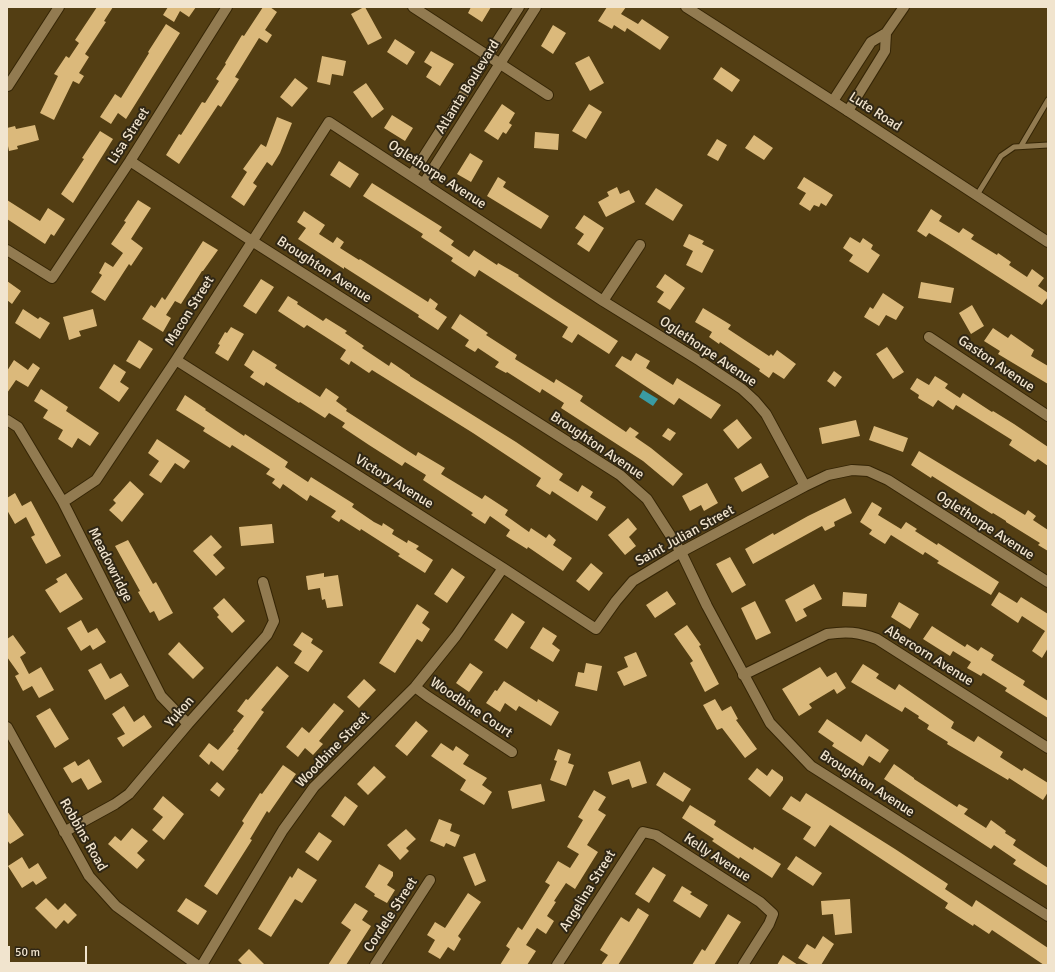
<!DOCTYPE html>
<style>
body{margin:0}
#map{position:relative;width:1055px;height:972px;overflow:hidden;background:#533e13;font-family:Signika,sans-serif}
canvas{display:block}
.frame{position:absolute;inset:0;border:8px solid #f1e4ce;pointer-events:none}
.scale{position:absolute;left:8px;top:946px;width:79px;height:18px;box-sizing:border-box;border:2px solid #f1e4ce;border-top:0;padding-left:5px;font-size:12px;line-height:14px;white-space:nowrap;color:#f1e4ce;-webkit-text-stroke:3px #302715;paint-order:stroke}
</style>
<div id="map">
<canvas width="1055" height="972"></canvas>
<div class="frame"></div>
<div class="scale">50 m</div>
</div>
<script>
const g = document.querySelector('canvas').getContext('2d');
g.lineJoin = 'round';
function fill(path, color) {
  g.fillStyle = color;
  g.fill(path, 'evenodd');
}
function trace(path, color, width, dash) {
  g.strokeStyle = color;
  g.lineWidth = width;
  g.lineCap = dash ? 'butt' : 'round';
  g.setLineDash(dash || []);
  g.stroke(path);
}
function write(font, color, halo, rows, align = 'center') {
  g.font = font + ' Signika,sans-serif';
  g.lineWidth = 4;
  g.setLineDash([]);
  g.textBaseline = 'middle';
  g.strokeStyle = halo;
  g.fillStyle = color;
  for (const [text, x, y, turn = 0] of rows) {
    g.save();
    g.translate(x, y);
    g.rotate((+turn || 0) * Math.PI / 180);
    g.textAlign = isNaN(turn) ? turn : align;
    if (halo) g.strokeText(text, 0, 0);
    g.fillText(text, 0, 0);
    g.restore();
  }
}
fill(new Path2D(`
 M643,390L658,399L653,406L639,397Z`), '#3a9ba3');
fill(new Path2D(`
 M97,7H113L104,21L106,22L85,54L89,57L79,73L84,76L79,84L73,81L54,120L40,113L58,76L54,74L66,56L69,58L79,43L75,40Z
 M168,7H196L189,17L180,11L174,22L163,15Z
 M263,7H270L277,12L265,30L272,35L267,43L259,38L235,77L239,79L221,107L218,105L179,164L166,155L179,134L181,135L202,102L205,103L219,81L216,79L226,64L225,63L242,35L244,36Z
 M364,7H365L382,38L368,45L351,14Z
 M471,7H491L482,22L468,13Z
 M607,7H626L621,14L638,24L642,19L669,37L660,50L627,28L625,32L614,25L612,29L598,21Z
 M166,24L180,33L126,119L118,113L111,124L100,117L115,94L121,98L149,53L148,52Z
 M553,25L566,33L553,54L541,46Z
 M395,39L415,52L407,65L387,52Z
 M431,51L454,64L440,86L426,77L432,67L424,62Z
 M322,56L346,61L343,76L332,74L330,85L317,82Z
 M589,56L604,83L590,91L575,63Z
 M721,67L740,80L732,92L713,79Z
 M295,78L308,88L292,107L280,97Z
 M366,83L384,109L372,118L353,92Z
 M502,104L515,113L509,123L512,125L506,134L503,132L498,140L484,131Z
 M589,104L602,112L586,139L572,131Z
 M392,115L413,128L405,141L384,128Z
 M277,117L292,123L280,153L272,166L267,162L253,183L257,186L244,206L231,197L247,172L243,169L261,144L266,147Z
 M35,125L39,140L17,146L18,149L9,151L7,141V128L15,126L16,129Z
 M100,131L113,139L73,203L61,194L84,159L82,158Z
 M535,132L559,134L558,150L534,148Z
 M754,135L773,148L764,160L745,148Z
 M717,139L727,145L718,161L707,155Z
 M470,153L483,161L471,182L457,174Z
 M339,161L359,174L350,188L330,175Z
 M498,177L506,182L503,187L549,216L541,229L487,196Z
 M804,177L833,195L826,206L821,203L819,207L814,205L810,211L799,204L806,193L797,188Z
 M372,183L442,227L439,231L454,241L451,245L469,257L474,250L497,265L498,263L519,275L518,276L554,300L618,341L609,354L578,334L572,343L562,337L568,327L479,270L475,277L451,261L453,258L421,237L423,234L363,196Z
 M617,187L620,194L629,190L635,202L606,217L598,202L609,196L607,192Z
 M656,188L683,205L673,221L645,204Z
 M7,200L40,221L48,208L65,219L54,236L51,234L45,244L7,219Z
 M138,200L151,208L131,239L143,248L131,266L129,264L105,301L91,292L102,275L99,273L105,262L113,267L123,253L111,244L126,222L124,221Z
 M931,209L942,216L939,221L959,233L963,228L974,235L971,239L997,255L998,253L1011,262L1009,265L1027,277L1032,269L1044,278L1038,286L1048,293V297L1042,305L947,244L929,233L926,237L917,231Z
 M304,211L325,225L319,234L333,243L337,237L344,242L340,248L359,260L360,259L428,302L430,298L438,304L435,309L447,317L438,330L418,317L419,315L344,267V269L298,239L306,228L297,222Z
 M584,215L604,228L589,252L577,244L584,234L575,228Z
 M689,234L704,241L702,244L714,250L702,273L686,265L693,251L683,246Z
 M850,237L860,243L863,238L873,245L871,249L880,255L868,273L849,261L853,255L843,248Z
 M203,241L218,250L203,271H202L181,304L175,301L166,315L171,318L163,332L142,319L151,305L155,308L162,297L165,300Z
 M665,274L685,288L670,310L657,302L664,292L656,287Z
 M261,279L274,287L256,314L243,306Z
 M7,281L21,291L12,304L7,300Z
 M921,282L954,288L951,303L918,298Z
 M883,293L904,307L896,320L886,315L879,326L864,317L870,307L873,309Z
 M288,296L298,302L297,304L323,321L326,318L347,331L345,333L364,346L362,348L389,366L391,362L410,375V376L516,442L563,474L559,480L578,492L582,485L593,492L590,497L606,507L597,521L552,491L550,495L536,486L541,478L473,433L372,370L369,373L351,361L349,365L340,359L346,350L307,325L304,328L278,311Z
 M972,305L984,326L971,334L959,313Z
 M703,308L731,325L728,329L769,356L771,354L773,356L777,350L796,364L784,379L773,372L769,378L759,371L760,369L720,342L719,344L709,337L712,332L695,322Z
 M23,309L38,319L40,317L50,323L40,339L15,323Z
 M93,309L97,326L79,331L81,336L69,340L63,317Z
 M460,314L488,333L486,335L517,355L515,359L554,383L556,379L583,396L580,401L626,432L630,427L639,433L635,437L651,448L683,474L673,486L643,461L561,408L564,403L542,389L540,393L507,372L506,373L495,367L499,362L478,348L475,352L465,346L469,340L451,328Z
 M231,327L244,334L228,361L215,353L220,345L218,344L225,332L227,333Z
 M993,328L1008,338L1011,334L1034,350L1031,356L1048,366V384L998,354L1000,351L984,341Z
 M139,340L153,349L140,369L126,361Z
 M887,347L904,372L893,379L876,354Z
 M253,350L277,365L275,368L320,397L326,388L339,397L336,401L347,409L346,411L416,456L418,452L445,468L441,474L482,499L485,495L508,510L505,515L529,532L531,528L546,538L549,534L556,540L553,545L572,558L563,571L528,547L527,549L506,536L510,530L490,516L485,524L471,515L473,513L423,480L426,475L405,462L402,466L369,445L342,427L345,423L329,413L325,418L300,402L299,403L266,382L264,386L250,377L254,372L244,365Z
 M636,353L650,361L646,368L673,385L677,378L721,405L711,419L679,398L674,405L615,366L622,356L631,361Z
 M14,360L28,370L33,363L40,368L28,387L16,380L7,393V371Z
 M114,364L126,372L120,382L129,388L119,402L99,388Z
 M834,371L842,377L835,387L827,381Z
 M935,376L948,384L945,388L960,398L963,393L992,412L993,411L1014,424L1048,447V466L1038,459L1035,462L1009,445L1012,440L956,405L953,410L938,400L933,407L918,398L919,395L910,389L917,378L929,385Z
 M41,389L68,407L66,411L99,433L90,446L78,438L72,448L58,439L63,430L43,418L48,410L34,401Z
 M185,395L206,409L205,410L244,436L245,434L288,462L285,467L308,482L311,477L354,504L352,507L374,522L382,526L383,523L394,530L392,534L407,543L408,540L419,546L416,549L433,560L425,573L398,556L400,554L361,529L360,531L341,519L339,522L331,517L336,511L310,495L307,501L283,484L280,489L272,483L275,479L266,474L270,469L232,445L230,448L203,431L205,428L176,410Z
 M737,419L752,438L738,449L723,430Z
 M856,420L860,436L822,444L819,428Z
 M874,426L908,438L903,452L869,440Z
 M668,428L676,433L670,441L662,436Z
 M157,439L190,461L184,469L175,463L161,483L149,475L159,461L148,453Z
 M919,451L1025,515L1028,510L1036,516L1033,520L1048,530V551L1038,545L1040,543L1006,522V521L993,513L992,514L932,476L931,478L911,465Z
 M761,463L769,477L742,492L734,478Z
 M130,481L144,494L122,522L109,510L116,503L113,500Z
 M707,483L718,503L704,511L701,505L690,511L682,496Z
 M15,493L22,506L31,501L61,556L46,564L31,537L35,535L26,517L15,524L7,510V498Z
 M845,498L852,513L834,522L835,526L825,531L822,526L753,564L745,549L773,533L774,535L808,516Z
 M872,502L882,508L878,515L901,529L906,522L917,529L915,531L937,545L938,543L999,582L991,595L937,563L939,561L925,552L923,555L891,535L885,544L869,534L872,530L860,522Z
 M628,518L637,529L629,537L636,546L625,555L608,535Z
 M272,524L274,543L241,546L239,527Z
 M211,535L222,547L213,555L225,568L216,576L193,551Z
 M128,540L153,584L156,582L173,613L159,621L154,611L150,613L138,592L140,591L115,546Z
 M730,557L746,585L732,593L716,564Z
 M591,563L603,573L589,591L576,581Z
 M452,568L465,577L447,603L434,594Z
 M66,573L83,599L60,613L45,590L58,582L56,579Z
 M324,573V577L338,575L343,606L327,608L325,599L322,600L320,588L308,590L306,576Z
 M814,584L822,599L803,609L807,616L796,622L785,600Z
 M667,591L676,604L655,618L646,605Z
 M843,592L867,594L866,607L842,606Z
 M999,592L1017,603L1021,597L1048,614V648L1042,658L1032,651L1045,631L1022,616L1018,623L991,605Z
 M224,598L245,621L232,633L217,617L219,615L213,608Z
 M755,601L771,633L756,640L741,608Z
 M899,602L919,614L910,629L891,617Z
 M417,604L429,612L422,623L430,629L422,642L417,639L395,673L379,663Z
 M512,613L525,622L507,649L494,640Z
 M81,620L88,633L97,628L106,642L93,650L90,645L81,651L67,628Z
 M687,625L701,645L699,646L719,684L705,692L690,663L693,661L674,634Z
 M932,626L965,647L967,644L978,651L981,647L994,655L991,660L1025,681L1023,685L1048,701V718L1005,691L1007,688L983,673L981,676L967,668L971,662L953,651L950,656L923,639Z
 M543,627L557,636L552,644L560,650L553,662L530,648Z
 M302,632L313,639L311,643L323,651L308,672L294,663L302,651L293,645Z
 M13,635L26,653L20,657L29,674L41,667L54,690L39,698L32,686L23,691L15,676L19,674L7,657V639Z
 M179,642L204,668L193,679L168,654Z
 M636,652L647,676L624,686L617,672L628,667L624,657Z
 M101,663L110,679L121,673L129,686L105,700L88,670Z
 M470,663L483,672L469,692L456,683Z
 M586,663L602,666L597,691L575,686L578,672L584,673Z
 M863,664L879,674L876,678L895,690L899,684L954,722L951,728L974,742L978,736L1003,752L1000,757L1022,771L1024,768L1048,783V792L1043,800L1009,778L1008,780L947,744L948,742L927,729L929,725L918,718L919,716L905,707L902,712L851,682Z
 M277,666L289,676L261,710L264,712L237,749L239,750L223,771L211,761L209,765L199,756L209,743L218,750L234,731L233,730L244,716L237,711L246,699L248,700Z
 M820,667L827,677L836,672L846,688L837,694L834,689L809,704L812,708L799,716L782,689Z
 M364,679L376,690L359,708L347,697Z
 M504,681L537,702L538,699L559,712L551,726L519,706L516,711L505,703L500,712L486,703L495,690L497,691Z
 M715,699L722,711L731,706L738,719L736,720L757,749L745,758L722,728L717,730L703,705Z
 M334,703L344,711L319,741L323,744L313,755L305,748L298,757L286,747L302,727L309,733Z
 M124,706L134,722L144,715L152,727L123,747L117,738L125,734L112,714Z
 M50,708L69,739L55,748L36,716Z
 M827,719L861,742L866,734L889,750L880,763L869,756L863,766L832,746L834,743L818,732Z
 M416,721L428,731L407,756L395,746Z
 M441,743L453,751L456,746L469,755L463,764L487,778L482,785L492,792L484,805L460,790L466,780L431,756Z
 M558,749L571,754L568,763L574,765L566,786L550,780L557,761L554,760Z
 M89,759L102,782L88,790L81,778L72,783L63,768L75,761L78,766Z
 M640,761L647,783L632,788L629,779L612,785L608,772Z
 M894,764L914,778V779L957,807L959,804L968,809L964,814L986,828L991,820L1006,831L1005,833L1016,840L1013,845L1048,868V886L1013,864L1016,860L994,845L991,849L884,779Z
 M283,765L296,774L269,813L267,811L250,839L252,840L217,895L204,886L244,823L242,821L260,793L262,794Z
 M374,766L386,777L368,795L357,784Z
 M757,768L767,776L772,769L783,777V780L770,797L748,779Z
 M664,772L691,789L683,802L656,785Z
 M217,782L225,789L219,797L210,790Z
 M541,784L545,801L512,809L508,791Z
 M594,790L606,797L598,810L606,815L587,845L598,852L575,889L566,883L554,901L556,902L547,916L554,921L546,934L537,928L526,945L536,951L527,965H500L510,949L506,946L518,927L522,930L550,885L545,882L558,861L570,868L579,854L567,847L583,820L578,817Z
 M806,793L895,849L948,884L945,889L972,907L976,900L1048,948V965H1044L992,930L989,934L974,924L973,926L945,908L948,903L830,825L815,847L803,839L811,827L782,809L791,796L800,802Z
 M163,796L184,814L164,840L152,830L163,817L153,809Z
 M345,796L358,806L344,826L331,816Z
 M690,805L716,821L714,825L753,850L754,847L781,864L772,878L740,857L739,859L712,841L714,839L682,818Z
 M7,811L24,835L10,844L7,840Z
 M439,819L452,824L450,831L460,835L455,847L446,843L444,847L430,841Z
 M132,828L148,841L137,853L145,860L137,869L108,844L115,836L121,841Z
 M406,829L416,839L406,848L409,851L400,860L387,845Z
 M319,832L332,841L318,861L305,852Z
 M475,853L486,881L475,886L463,857Z
 M796,856L822,873L813,886L787,869Z
 M22,857L29,869L38,863L47,878L36,885L33,881L22,888L8,866Z
 M379,864L393,872V876L387,885L395,890L387,903L374,896L375,894L365,887Z
 M653,867L666,875L649,903L635,894Z
 M298,868L317,880L302,903L295,899L271,937L258,929L290,876L292,878Z
 M682,886L692,892L690,894L708,905L700,918L673,901Z
 M468,893L481,902L458,936L461,939L454,951L448,947L440,959L428,952L435,940L427,935L435,922L445,928Z
 M46,898L58,910L65,903L77,915L68,924L64,920L56,929L35,908Z
 M186,898L207,911L198,925L177,911Z
 M850,899L852,933L835,935L833,914L822,915L821,901Z
 M355,903L368,911L362,920L371,926L346,965H328L351,930L341,923Z
 M638,908L649,915L632,943L618,965H601L608,955L600,950L608,937L621,917L629,922Z
 M728,914L741,922L714,965H692L702,949L705,951Z
 M823,936L834,944L821,965H810L798,958L807,944L815,949Z
 M249,949L265,965H243L238,960Z
 M783,955L798,965H777Z`), '#dbb97b');
const service = new Path2D(`
 M1021,146L1048,100
 M977,195L1001,156L1014,147L1048,145`);
const minor = new Path2D(`
 M413,7L548,95
 M7,85L8,86L59,7
 M833,101L871,42L886,33L904,7
 M848,111L885,51L886,33
 M130,161L252,241L620,475L647,499L681,552L707,606L770,723L811,766L1048,916
 M412,175L519,7
 M424,183L536,7
 M7,250L52,278L130,161L227,7
 M603,301L640,245
 M929,337L1048,416
 M176,360L503,568L596,629L616,601L633,581L681,552L805,486L828,475L852,470L868,471L888,480L1048,582
 M7,420L18,427L63,502L161,696L188,724
 M63,502L96,480L176,360L329,122L603,301L700,361L742,389L755,401L766,414L805,486
 M743,675L827,634C847,631 858,632 877,639L1048,748
 M415,687L427,696L512,752
 M7,727L89,876L116,906L197,965
 M64,832L115,804L129,794L188,724L267,635L274,621L263,582
 M202,965L283,830L314,787L415,687L456,636L503,568
 M375,965L430,880
 M557,965L643,832L656,835L760,902L773,914L769,924L743,965`);
const tertiary = new Path2D(`
 M686,7L848,111L1048,242`);
trace(service, '#352505', 7);
trace(minor, '#352505', 12);
trace(tertiary, '#352505', 12);
trace(service, '#927b51', 5);
trace(minor, '#927b51', 10);
trace(tertiary, '#927b51', 10);
write('14px', '#f1e4ce', '#302715', [
 ["Atlanta Boulevard",468,87,-58],
 ["Lute Road",875,112,33],
 ["Lisa Street",129,136,-57],
 ["Oglethorpe Avenue",437,175,33],
 ["Broughton Avenue",324,270,33],
 ["Macon Street",190,311,-58],
 ["Oglethorpe Avenue",708,352,34],
 ["Gaston Avenue",996,364,34],
 ["Broughton Avenue",597,446,34],
 ["Victory Avenue",394,482,32],
 ["Oglethorpe Avenue",985,526,33],
 ["Saint Julian Street",685,536,-29],
 ["Meadowridge",110,565,63],
 ["Abercorn Avenue",929,656,32],
 ["Woodbine Court",471,708,34],
 ["Yukon",180,712,-49],
 ["Woodbine Street",333,750,-46],
 ["Broughton Avenue",867,784,33],
 ["Robbins Road",83,835,60],
 ["Kelly Avenue",717,858,33],
 ["Angelina Street",588,891,-58],
 ["Cordele Street",391,915,-57]
]);
</script>
